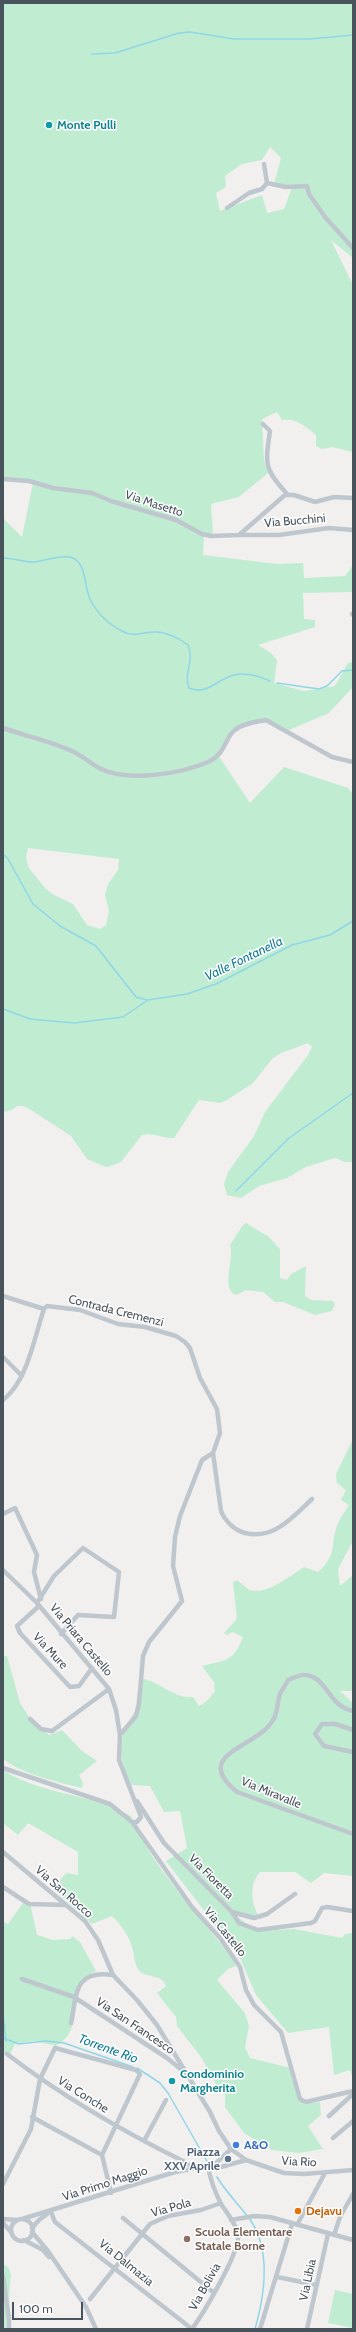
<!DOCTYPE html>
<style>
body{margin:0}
#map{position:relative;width:356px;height:2332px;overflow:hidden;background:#f2efef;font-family:Cabin,sans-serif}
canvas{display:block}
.frame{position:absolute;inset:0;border:4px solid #48535c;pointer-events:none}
.scale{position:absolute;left:12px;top:2302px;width:71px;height:18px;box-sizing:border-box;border:2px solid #48535c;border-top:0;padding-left:5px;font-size:12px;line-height:14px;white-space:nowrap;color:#48535c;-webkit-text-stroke:3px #fff;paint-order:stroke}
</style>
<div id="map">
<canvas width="356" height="2332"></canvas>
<div class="frame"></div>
<div class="scale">100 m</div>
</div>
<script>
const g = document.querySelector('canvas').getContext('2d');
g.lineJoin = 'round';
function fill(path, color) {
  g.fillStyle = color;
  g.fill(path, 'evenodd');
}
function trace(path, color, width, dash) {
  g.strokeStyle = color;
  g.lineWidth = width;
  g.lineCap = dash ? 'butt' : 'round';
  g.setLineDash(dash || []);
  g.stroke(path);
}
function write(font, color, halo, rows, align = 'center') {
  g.font = font + ' Cabin,sans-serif';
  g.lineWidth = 3;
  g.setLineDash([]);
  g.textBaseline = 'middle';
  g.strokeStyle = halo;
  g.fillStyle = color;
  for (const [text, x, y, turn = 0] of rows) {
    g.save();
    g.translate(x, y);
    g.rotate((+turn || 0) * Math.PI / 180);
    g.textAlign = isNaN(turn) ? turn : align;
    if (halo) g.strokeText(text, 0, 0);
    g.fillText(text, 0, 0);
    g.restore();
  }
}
fill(new Path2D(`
 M3,3H353V258L331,240L353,285V452L332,447L322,449L316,446V435C305,426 297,418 282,420L277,412L262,419L264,460L268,473L239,497L211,504L213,535L204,534L203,555L277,564L303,563L304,578L345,576L353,565V592L303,593L304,619L315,620V627L258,645L271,653L277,660L274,683L304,691L335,686L348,663L353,662V687L329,713L289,730L265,720L235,728L218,755L250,803L284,767L348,788L353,794V1162H345L335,1158L306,1167L287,1178L259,1186L241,1198L227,1195L224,1184L228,1172L254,1136L265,1112L308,1055L312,1047L308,1043L281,1053L272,1059L253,1083L227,1100L220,1103L199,1100L174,1138C162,1138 152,1132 142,1135L121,1162L108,1167L103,1166L87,1159L71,1136L31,1110L23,1106H17L12,1110L3,1112V518L22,537L33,483L3,479ZM270,147L281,158L274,184L292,187L284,209L267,213L262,195L220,211L216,193L226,187L225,176L242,164L262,160ZM28,848L119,859L118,870L108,884L105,895L109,911L106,925L100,929L87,925L73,904L54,895L45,888L29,868L26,858Z
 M246,1223L269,1237L280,1249V1278L287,1280L291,1274L306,1266L305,1296L311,1300L333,1301L335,1304L332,1311L315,1315L283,1302H275L263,1292L246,1290L236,1295C220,1289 235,1259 230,1245L243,1225Z
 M353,1439V1541L338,1569L340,1586L353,1575V1691H340L353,1703V1876L324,1873L311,1883L295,1872H260C249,1885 251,1901 258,1915L255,1920L236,1916L257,1931L294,1929L342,1938L345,1934L353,1933V2079L350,2070L334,2075L329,2027L288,2033L256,1995L239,1956L166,1861L187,1848L180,1811L164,1812L150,1786L132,1785V1786L127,1779L121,1756L123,1731L135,1711L140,1678C160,1681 173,1699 193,1697L199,1706L207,1701L215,1691L214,1682L202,1666C225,1660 233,1663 243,1637L233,1632L227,1635L224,1633L237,1619L233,1582L237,1580C241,1583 246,1588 250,1590C267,1595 290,1576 304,1567L318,1572C339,1554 329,1542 339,1521C342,1515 346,1510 349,1505L341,1500L346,1490L337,1483L336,1474Z
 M3,1656H7L20,1703L31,1720L49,1735L62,1730L82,1751L97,1761L79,1775L83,1783L82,1788C54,1781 27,1776 3,1759Z
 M3,1770C41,1795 91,1793 131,1816C153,1870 199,1913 233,1960L236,1966L228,1969L217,1980L245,2013L249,2026L245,2047L250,2058L291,2068L300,2098L311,2103L320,2102L321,2115L308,2126L323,2149L298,2153L272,2150L244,2133L225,2107V2094L221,2093L201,2057L177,2026L176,2017L157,1993L166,1986C162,1973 144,1979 138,1969C135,1964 134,1956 133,1950C129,1936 123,1927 112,1916L92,1924L53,1889L66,1873L78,1875V1852L28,1823L18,1835L3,1823Z
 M23,1903H30L37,1935L53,1940L71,1939L72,1936L80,1942L96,1971C93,1973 88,1975 85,1977C68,1996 86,2028 56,2046L35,2041L15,2044L10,2055L3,2054V1922L8,1924Z
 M3,2264L8,2267L11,2274L6,2329H3Z
 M335,2290L353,2294V2328L328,2323Z`), '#c0edd1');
trace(new Path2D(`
 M92,54L115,53L179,33L190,32L234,39H310L353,35
 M3,558C13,558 23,562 33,562C45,561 58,555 70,557C87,561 84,587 90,599C97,613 108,624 122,631C133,638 142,632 154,632C165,631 180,639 188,645C195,660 183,674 189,688C207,696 217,679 234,675C246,672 259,676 270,681
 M277,683L319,689L327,686L342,671L353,670
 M3,854L8,859L33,904L60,926L96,946L136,997L147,1000
 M3,1009L30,1019L74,1023L123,1017L148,1000L187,994L216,984L292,945L330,935L353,921
 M236,1191L289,1138L353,1093
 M3,2013L6,2041
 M3,2038L19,2044L46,2041L64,2043L133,2067
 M137,2068L160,2083L168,2093L208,2163
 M217,2177C226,2192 238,2204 249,2218C272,2250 265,2294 255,2329`), '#8fd7e8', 1.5);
trace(new Path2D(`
 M264,164L267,183
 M267,183L286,187L307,186L309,194L325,217L353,248
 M227,208L249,193L262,189L267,183
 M263,424L270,431C265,465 264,469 288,495
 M3,479L29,481L53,488L92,493L111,501L176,520L202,534L211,536L239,535L285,495H294L315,502L334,497L353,498
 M239,535H279L329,528L353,530
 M352,614L353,615
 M3,728C26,736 50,741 72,751C83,756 91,764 101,769C129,782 180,774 208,762C227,753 224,738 235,730C243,723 256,722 266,720L332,757L353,762
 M3,1296L44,1309
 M3,1357L22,1376
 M3,1400C28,1380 34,1338 44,1309L47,1306L80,1310L118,1324L145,1327L176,1336L185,1342L190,1348L200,1378L217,1409L220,1433L213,1453L221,1511C225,1521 234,1530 245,1533C274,1540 293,1517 312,1499
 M3,1514L15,1508L37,1555L34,1572L41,1599
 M3,1570L37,1603L109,1689L116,1710L120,1735L119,1760L141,1817L137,1822H132
 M37,1603L54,1576L83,1548L119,1572L114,1617L78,1615L61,1634
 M39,1606L17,1626L20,1633L70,1687L79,1686L92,1668
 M353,1711C328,1706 328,1678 306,1675C301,1674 293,1678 288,1680C286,1685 282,1689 280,1694C277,1702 278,1713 273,1720C258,1748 190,1753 237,1792L353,1834
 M30,1719L41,1729L52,1731L109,1689
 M353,1730L335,1724H322L315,1734L324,1746L353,1752
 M120,1735L136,1716L139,1704L143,1656L149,1642L182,1601L173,1566L175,1537L180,1516L202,1460L213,1453
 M3,1768L110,1804L132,1822L192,1907L220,1938L240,1967L246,1990L254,2005L281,2032L300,2099L306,2102L353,2091
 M137,1801L164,1843L232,1912L254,1918L267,1914L295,1894
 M3,1852L85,1921L98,1940L113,1975L137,2000L157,2025L210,2112L219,2131L231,2149L246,2160L284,2173L304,2174L353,2170
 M3,1887L29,1904L65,1905
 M232,1912L239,1923L258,1930L311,1923L315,1921L322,1908L327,1907L353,1911
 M22,1979L74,1997L167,2058L183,2071
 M71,2023C77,1994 74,1969 113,1975
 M7,2054C63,2097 122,2131 185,2162L193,2168
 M329,2116L353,2094
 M32,2117L102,2155L111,2193
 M333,2138L353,2121
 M144,2141L166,2100
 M213,2166L231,2149
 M3,2184L31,2129L40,2079L55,2048L136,2070L140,2074L102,2155
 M51,2212L55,2222L192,2329
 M123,2218L213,2292
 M3,2219L17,2220
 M22,2219L175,2172L208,2166L221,2167L246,2160
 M11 2230a11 11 0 1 1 22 0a11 11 0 1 1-22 0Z
 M231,2220L254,2216L270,2217L353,2240
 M3,2223L11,2232
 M297,2225L325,2173
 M32,2228L39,2220L47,2214
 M32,2232L48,2251L86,2307L96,2329
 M334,2235L340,2217L353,2194
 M24,2240L43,2250L49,2257
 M3,2276L9,2319V2329
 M277,2277L317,2285
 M90,2299L150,2224L168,2216L201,2210L221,2203
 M192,2329C203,2314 240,2252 238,2236C237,2225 227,2213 221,2204C215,2192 210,2179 208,2166
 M260,2329L292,2224
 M307,2329L328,2234`), '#bec7ce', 4.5);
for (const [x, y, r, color] of [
 [49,125,4,"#0f9aa8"],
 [172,2081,4,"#0f9aa8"],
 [236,2145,4,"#3f7fe0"],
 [228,2159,4,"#5c6f8a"],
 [298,2211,4,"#e8710a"],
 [187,2239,4,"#8d6e63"]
]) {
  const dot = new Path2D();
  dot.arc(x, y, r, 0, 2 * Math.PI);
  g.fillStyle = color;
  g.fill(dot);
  trace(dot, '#fff', 1.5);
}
write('bold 12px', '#0d838f', '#fff', [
 ["Monte Pulli",57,125],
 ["Condominio",180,2074],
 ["Margherita",180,2088]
], 'left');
write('12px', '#48535c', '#fff', [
 ["Via Masetto",154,504,18],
 ["Via Bucchini",295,521,-5],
 ["Contrada Cremenzi",116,1311,14],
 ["Via Priara Castello",81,1640,50],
 ["Via Mure",50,1651,47],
 ["Via Miravalle",271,1793,22],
 ["Via Fioretta",211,1877,45],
 ["Via San Rocco",64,1892,41],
 ["Via Castello",225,1932,51],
 ["Via San Francesco",135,2026,34],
 ["Via Conche",83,2095,32],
 ["Via Rio",299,2162,3],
 ["Via Primo Maggio",105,2184,-18],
 ["Via Pola",171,2208,-16],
 ["Via Dalmazia",126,2263,39],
 ["Via Libia",308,2280,-78],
 ["Via Bolivia",205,2287,-61]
]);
write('bold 12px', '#366cbe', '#fff', [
 ["A&O",244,2145]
], 'left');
write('bold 12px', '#4e5e75', '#fff', [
 ["Piazza",220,2152],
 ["XXV Aprile",220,2166]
], 'right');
write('bold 12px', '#c56008', '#fff', [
 ["Dejavu",306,2211]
], 'left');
write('bold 12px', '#785e54', '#fff', [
 ["Scuola Elementare",195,2232],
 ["Statale Borne",195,2246]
], 'left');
write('italic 13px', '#137c95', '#fff', [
 ["Valle Fontanella",244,959,-26],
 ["Torrente Rio",108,2049,20]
]);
</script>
